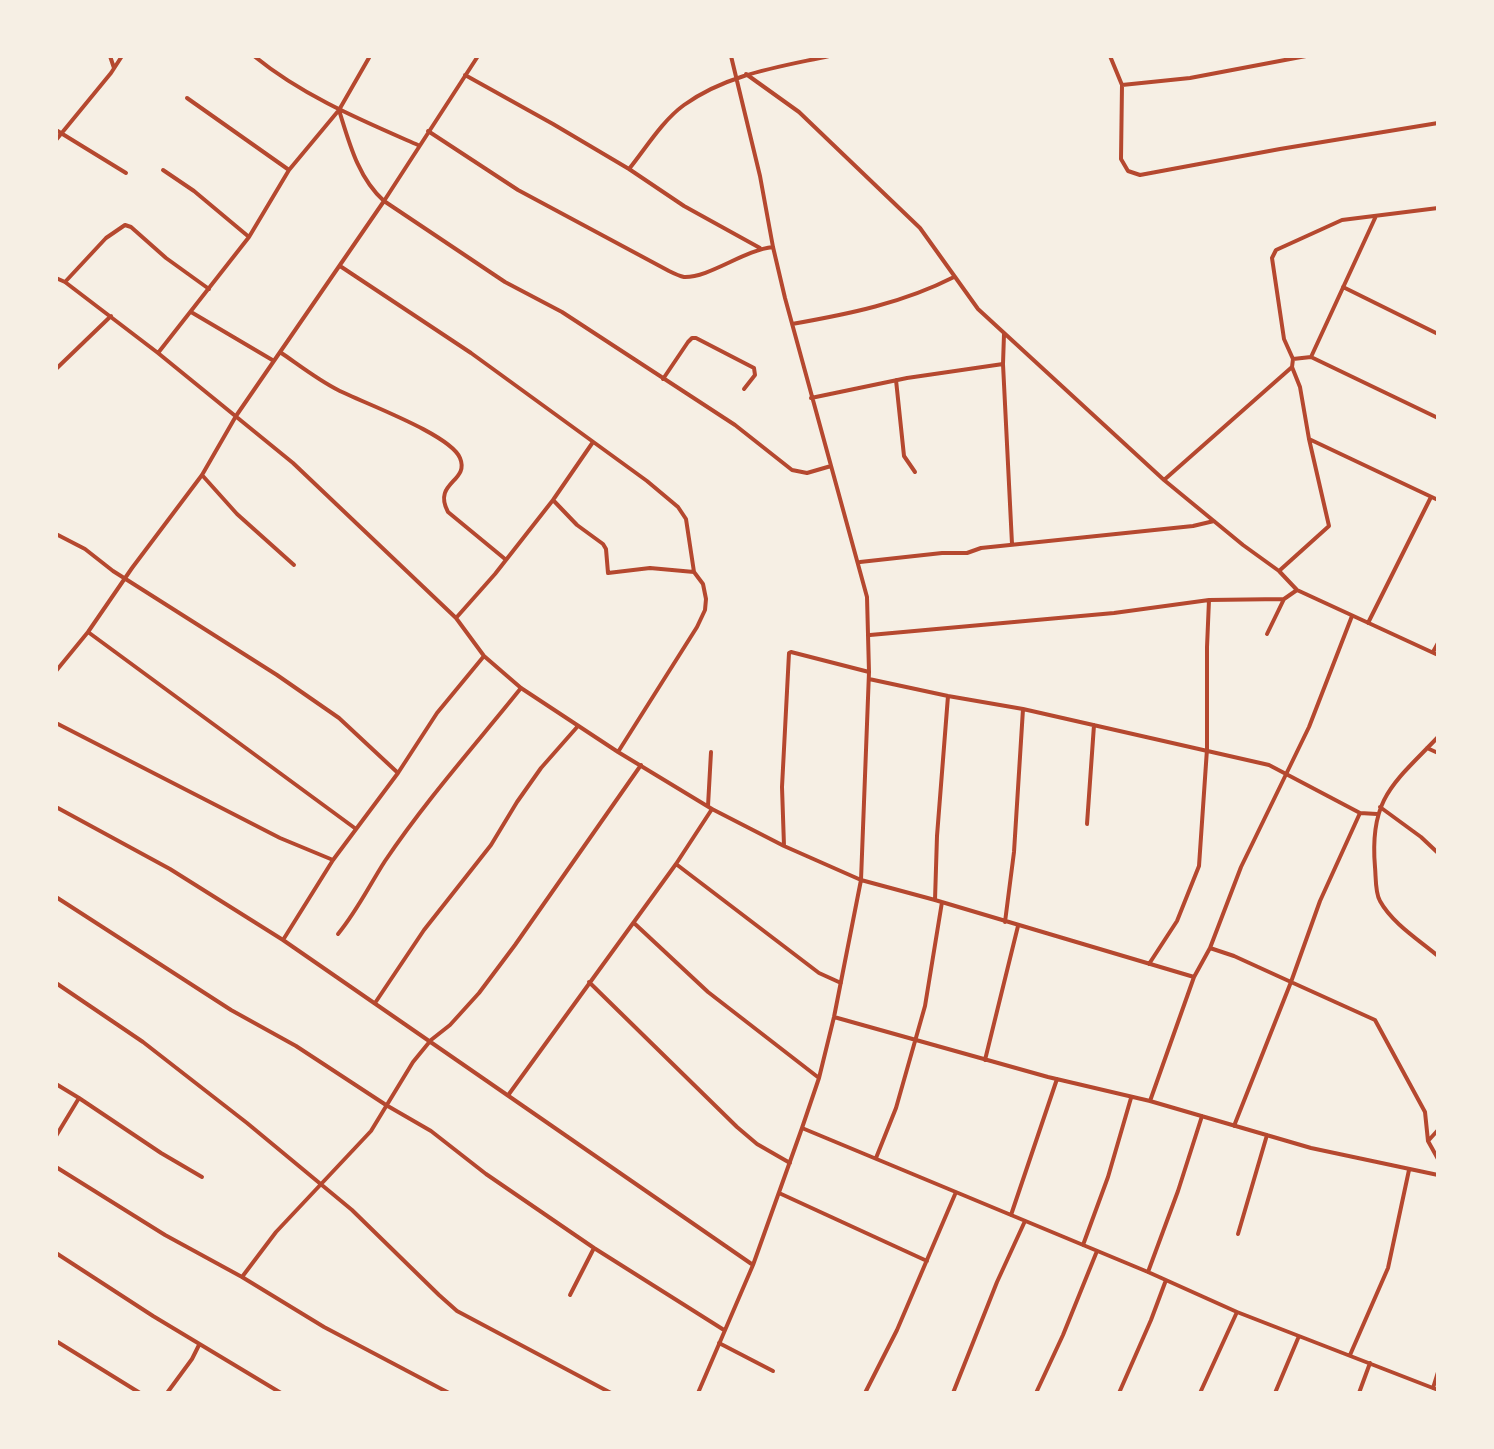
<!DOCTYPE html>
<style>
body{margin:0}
#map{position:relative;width:1494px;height:1449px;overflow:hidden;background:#f6efe4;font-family:Lato,sans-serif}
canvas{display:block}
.frame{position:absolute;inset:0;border:58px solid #f6efe4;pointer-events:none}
</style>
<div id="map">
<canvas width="1494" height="1449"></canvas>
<div class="frame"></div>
</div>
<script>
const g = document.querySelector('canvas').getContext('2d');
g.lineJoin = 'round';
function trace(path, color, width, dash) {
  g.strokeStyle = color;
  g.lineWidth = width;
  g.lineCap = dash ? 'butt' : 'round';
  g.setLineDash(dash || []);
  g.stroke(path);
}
trace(new Path2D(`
 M110,56L114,68
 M254,56C303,96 361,120 418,145
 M1110,56L1122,85L1121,159L1128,171L1140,175L1280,149L1438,123
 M746,74L799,112L920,228L978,309L1164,480L1243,545L1279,571L1297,590L1438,655
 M465,75L553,124L629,169L684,206L760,248
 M1122,85L1190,78L1306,56
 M187,98L289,170
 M339,110C349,142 358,178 384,201L505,282L562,312L735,425L792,470L807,473L831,466
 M56,130L126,173
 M428,131L518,190L669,271C673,273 679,276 684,277C709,278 744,250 773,247
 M56,140L111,73L122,56
 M629,169C646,148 662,121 684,105C727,74 779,67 829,56
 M163,170L194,191L249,237
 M1438,208L1342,220L1276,250L1272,258L1284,339L1293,359L1311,357L1438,418
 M340,266L471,353L647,481L678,507L686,519L694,572L703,584L706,599L705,610L697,627L618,752
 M56,278L65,282L158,353L293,463L456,618L484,656L521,688L618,752L712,809L784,846L861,880L935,900L1194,977
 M65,282L106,238L125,225L131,227L166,258L209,289
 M1343,287L1438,334
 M191,312L274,361
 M792,324C849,314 903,303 954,277
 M1004,334L1003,364L1012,544
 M280,352C299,365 318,380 338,390C363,403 450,434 460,458C470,482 432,482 448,512L505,559
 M158,353L249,237L289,170L339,110L370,56
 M1311,357L1376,216
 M56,369L111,316
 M663,379L688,342L692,338H696L754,368L755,375L744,389
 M896,380L904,456L915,472
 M811,398L907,378L1003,364
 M1309,439L1438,500
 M202,475L237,514L294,565
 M1164,480L1292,367L1293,359
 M553,500L577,525L603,544L606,549L608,573L650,568L694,572
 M56,534L85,549L113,571L277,675L339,718L398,773
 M860,562L942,553H967L981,548L1193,526L1214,521
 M1279,571L1329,526L1309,439L1300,387L1292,367
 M456,618L495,574L553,500L593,442
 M1368,623L1431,497
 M88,632L356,829
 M1267,634L1284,599
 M870,635L1114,613L1209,600L1284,599L1297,590
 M1433,652L1438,643
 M56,671L88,632L132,568L202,475L236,416L384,201L478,56
 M869,679L948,696L1023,709L1269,765L1360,813L1377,814
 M56,723L280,838L333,860
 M1438,737C1394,783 1369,798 1375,867C1376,877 1375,893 1380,901C1392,923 1419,940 1438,956
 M1427,748L1438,753
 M708,806L711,752
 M56,807L170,869L283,940L753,1265
 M1380,807L1421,837L1438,853
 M1087,824L1094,725
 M784,846L782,787L789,653L791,652L869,672
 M676,864L819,973L841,983
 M56,897L231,1010L296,1046L386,1105L431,1131L486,1174L594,1248L724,1330
 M935,900L937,836L948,696
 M1005,922L1014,852L1023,709
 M634,923L708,992L819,1078
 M338,934C357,911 369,886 385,861C426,800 476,744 521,688
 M283,940L333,860L398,773L437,713L484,656
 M1210,948L1234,956L1291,982L1320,901L1360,813
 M1149,964L1177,921L1199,866L1207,749V647L1209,600
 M589,982L737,1127L757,1144L790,1163
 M56,983L143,1042L247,1123L352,1210L439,1295L457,1311L611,1393
 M375,1003L424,930L491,845L517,802L541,768L578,726
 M834,1017L1048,1077L1150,1101L1311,1148L1438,1175
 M985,1060L1018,926
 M56,1084L79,1098
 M509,1094L676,864L712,809
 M1150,1101L1194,977L1210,948L1241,867L1309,727L1352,616
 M1234,1126L1291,982L1375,1020L1425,1112L1428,1141L1438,1159
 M802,1128L1148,1272L1237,1312L1438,1390
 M56,1136L79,1098L161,1153L202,1177
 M1428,1141L1438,1130
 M876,1158L896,1108L925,1006L942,902
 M56,1167L165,1235L242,1277L324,1327L449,1393
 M779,1193L927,1261
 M1011,1215L1057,1079
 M1238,1234L1267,1135
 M1083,1245L1108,1177L1131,1098
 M56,1253L153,1316L281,1393
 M1148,1272L1178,1191L1202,1116
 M242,1277L276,1232L371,1131L413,1062L431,1040L450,1025L479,993L515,945L641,765
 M570,1295L594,1248
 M56,1341L140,1393
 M719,1343L773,1371
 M1350,1355L1388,1268L1409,1170
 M1433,1388L1438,1372
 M167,1393L192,1359L199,1345
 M698,1393L753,1265L802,1128L819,1078L834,1017L861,880L869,672L867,597L785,298L773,247L760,176L731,56
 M865,1393L897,1330L956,1192
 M953,1393L997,1282L1025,1221
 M1036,1393L1063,1335L1097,1251
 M1119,1393L1151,1320L1166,1280
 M1200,1393L1237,1312
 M1275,1393L1299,1336
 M1359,1393L1370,1363`), '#b5482f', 4);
</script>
